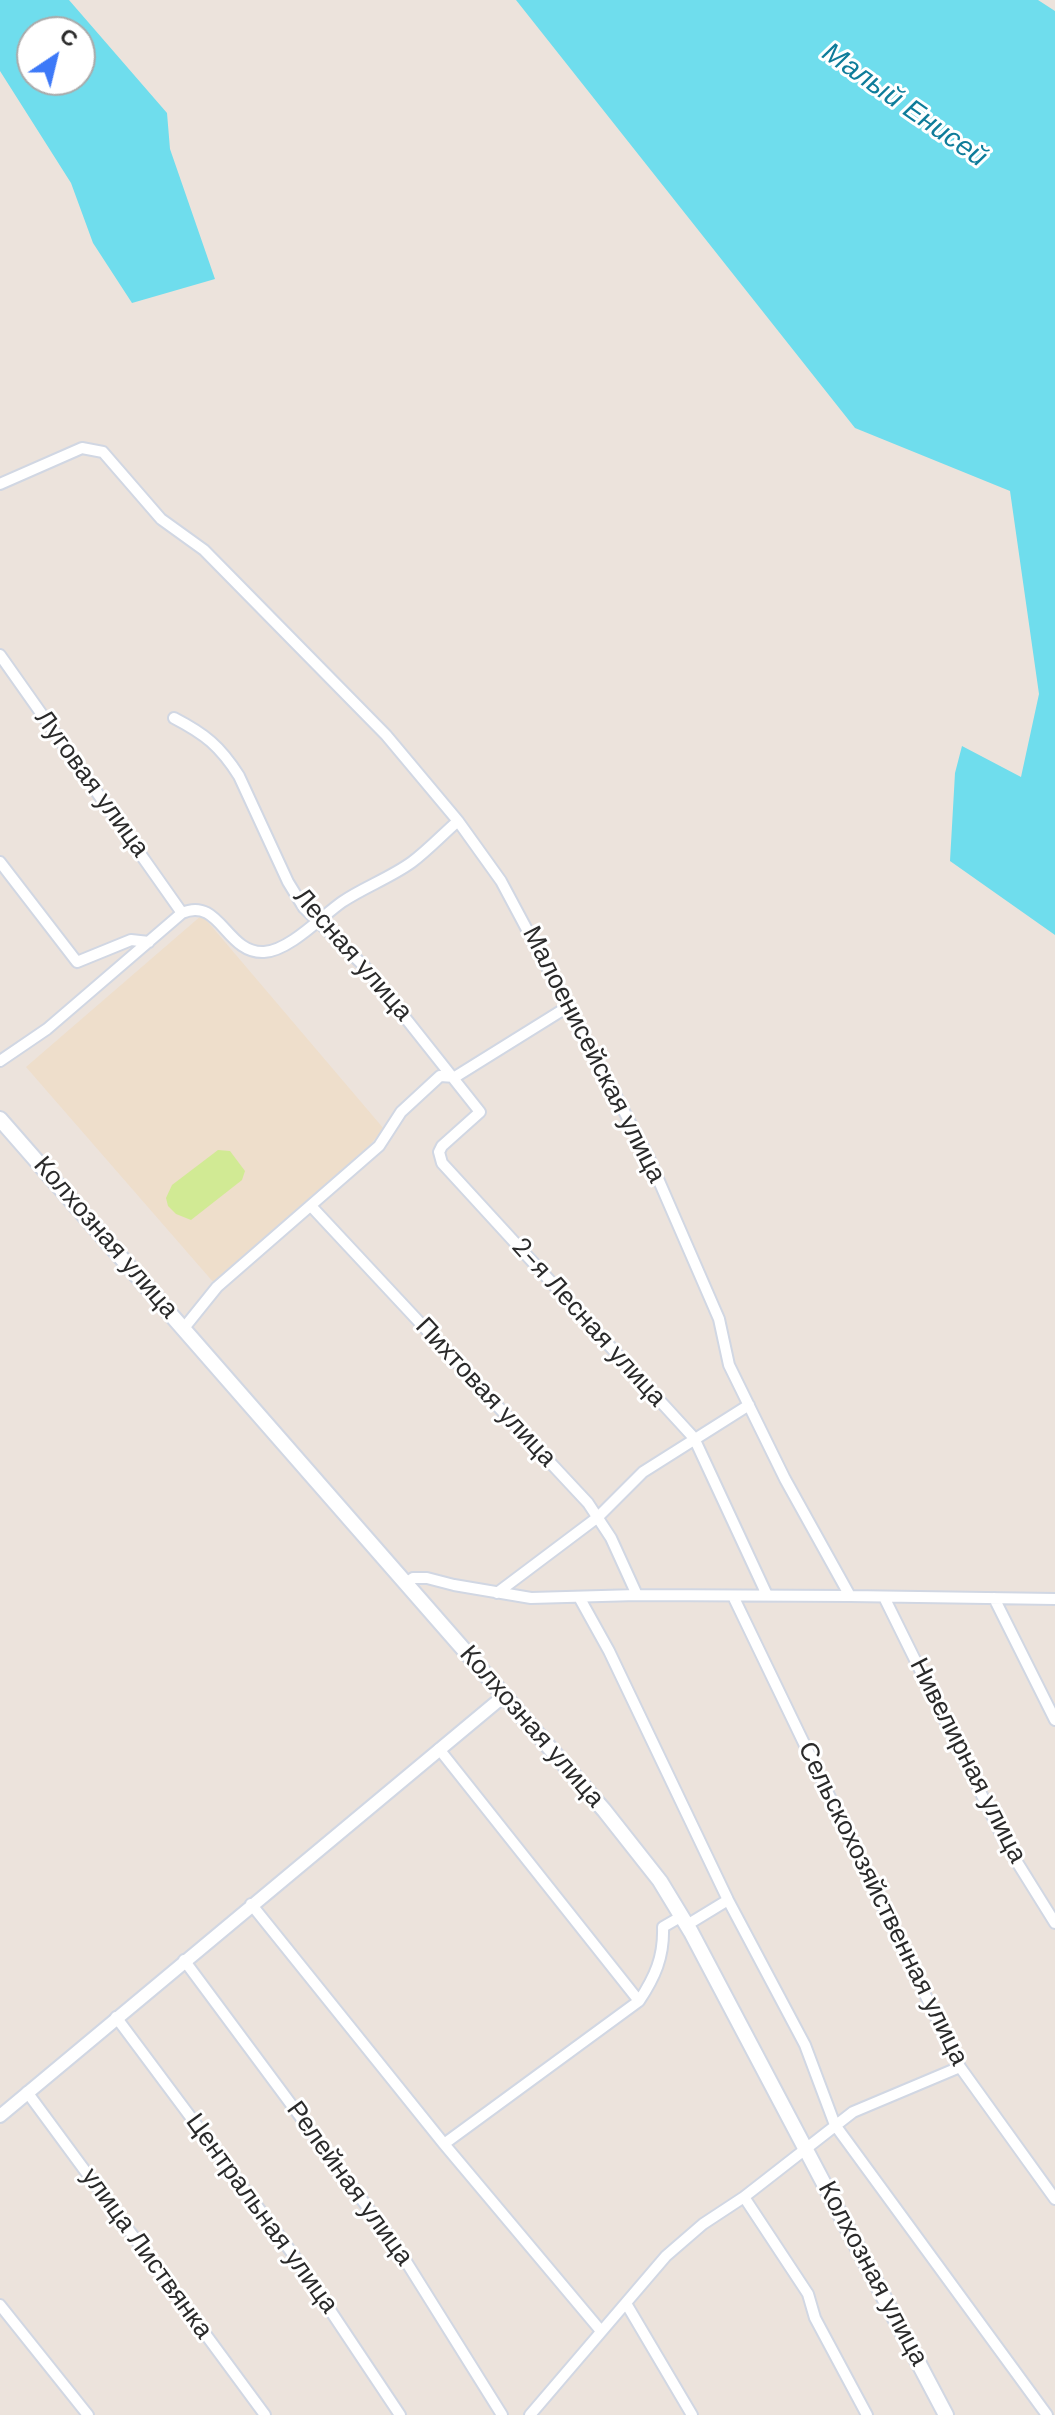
<!DOCTYPE html>
<meta charset="utf-8">
<style>
body{margin:0}
#map{position:relative;width:1055px;height:2415px;overflow:hidden;background:#ece3dc;font-family:"DM Sans",sans-serif}
canvas{display:block}
.north{position:absolute;left:16px;top:16px;width:80px;height:80px;box-sizing:border-box;background:#fff;border:2px solid #aaa;border-radius:50%;rotate:35deg;font-size:22px;font-weight:700;line-height:32px;text-align:center;color:#2a2a2a}
.north::after{content:'';display:block;margin:auto;width:28px;height:36px;background:#3d79f8;clip-path:polygon(50% 0,100% 100%,50% 72%,0 100%)}
</style>
<div id="map">
<canvas width="1055" height="2415"></canvas>
<div class="north">С</div>
</div>
<script>
const g = document.querySelector('canvas').getContext('2d');
g.lineJoin = 'round';
function fill(path, color) {
  g.fillStyle = color;
  g.fill(path, 'evenodd');
}
function trace(path, color, width, dash) {
  g.strokeStyle = color;
  g.lineWidth = width;
  g.lineCap = dash ? 'butt' : 'round';
  g.setLineDash(dash || []);
  g.stroke(path);
}
function write(font, color, halo, rows, align = 'center') {
  g.font = font + ' "DM Sans",sans-serif';
  g.lineWidth = 6;
  g.setLineDash([]);
  g.textBaseline = 'middle';
  g.strokeStyle = halo;
  g.fillStyle = color;
  for (const [text, x, y, turn = 0] of rows) {
    g.save();
    g.translate(x, y);
    g.rotate((+turn || 0) * Math.PI / 180);
    g.textAlign = isNaN(turn) ? turn : align;
    if (halo) g.strokeText(text, 0, 0);
    g.fillText(text, 0, 0);
    g.restore();
  }
}
fill(new Path2D(`
 M202,915L384,1129L367,1148L214,1283L26,1067Z`), '#eedecb');
fill(new Path2D(`
 M218,1150L230,1151L245,1171L242,1180L191,1220L176,1214L168,1206L166,1198L172,1185Z`), '#d1ea94');
fill(new Path2D(`
 M0,0H69L167,113L170,149L215,279L132,303L93,243L71,183L0,71ZM80,32V80H32V32Z
 M516,0H1038L1055,11V935L950,861L955,773L962,746L1021,777L1039,694L1010,491L855,428Z`), '#6fdded');
const minor = new Path2D(`
 M0,484L82,448L103,452L161,519L204,550L386,735L458,821L501,881L649,1158L719,1319L729,1365L785,1479L850,1596L1055,1599
 M0,655L182,913
 M174,718C205,734 220,746 239,776L288,882L304,908L365,967L480,1112L442,1146L439,1152L442,1163L694,1438L767,1595
 M0,862L77,962L131,940L149,942
 M0,1061L47,1029L182,913C220,896 226,954 264,952C289,951 322,916 342,902C364,887 390,878 412,862C428,850 443,834 458,821
 M311,1206L588,1503L611,1538L637,1595
 M184,1328L217,1287L379,1146L401,1112L440,1076L455,1077L569,1006
 M406,1583L413,1578H427L454,1585L531,1598L637,1595L850,1596
 M497,1593L598,1517L643,1472L749,1405
 M733,1596L960,2067L1055,2199
 M579,1597L609,1651L728,1900L805,2045L835,2125L1047,2415
 M884,1597L1007,1846L1055,1923
 M994,1598L1055,1720
 M439,1749L639,2001L444,2144
 M251,1904L444,2144L601,2331
 M687,1925L728,1900
 M184,1960L397,2247L502,2415
 M639,2001C655,1977 664,1957 663,1927L682,1916
 M116,2017L292,2253L400,2415
 M27,2092L265,2415
 M744,2197L808,2294L815,2318L867,2415
 M0,2305L88,2415
 M627,2305L692,2415
 M530,2415L666,2256L703,2224L744,2197L853,2112L960,2067`);
const tertiary = new Path2D(`
 M0,2116L505,1695`);
const secondary = new Path2D(`
 M0,1119L604,1810L660,1881L691,1932L946,2415`);
trace(minor, '#d1d7e3', 14);
trace(tertiary, '#d1d7e3', 16);
trace(secondary, '#d1d7e3', 18);
trace(minor, '#fff', 10);
trace(tertiary, '#fff', 12);
trace(secondary, '#fff', 14);
write('26px', '#2a2a2a', '#fff', [
 ["Луговая улица",91,784,54],
 ["Лесная улица",352,955,49],
 ["Малоенисейская улица",593,1055,63],
 ["Колхозная улица",105,1238,49],
 ["2-я Лесная улица",588,1323,48],
 ["Пихтовая улица",485,1393,47],
 ["Колхозная улица",531,1727,49],
 ["Нивелирная улица",967,1761,63],
 ["Сельскохозяйственная улица",882,1904,64],
 ["Релейная улица",349,2184,54],
 ["Центральная улица",261,2214,54],
 ["улица Листвянка",146,2254,54],
 ["Колхозная улица",872,2274,62]
]);
write('italic 28px', '#0e7c9a', '#fff', [
 ["Малый Енисей",904,106,35]
]);
</script>
